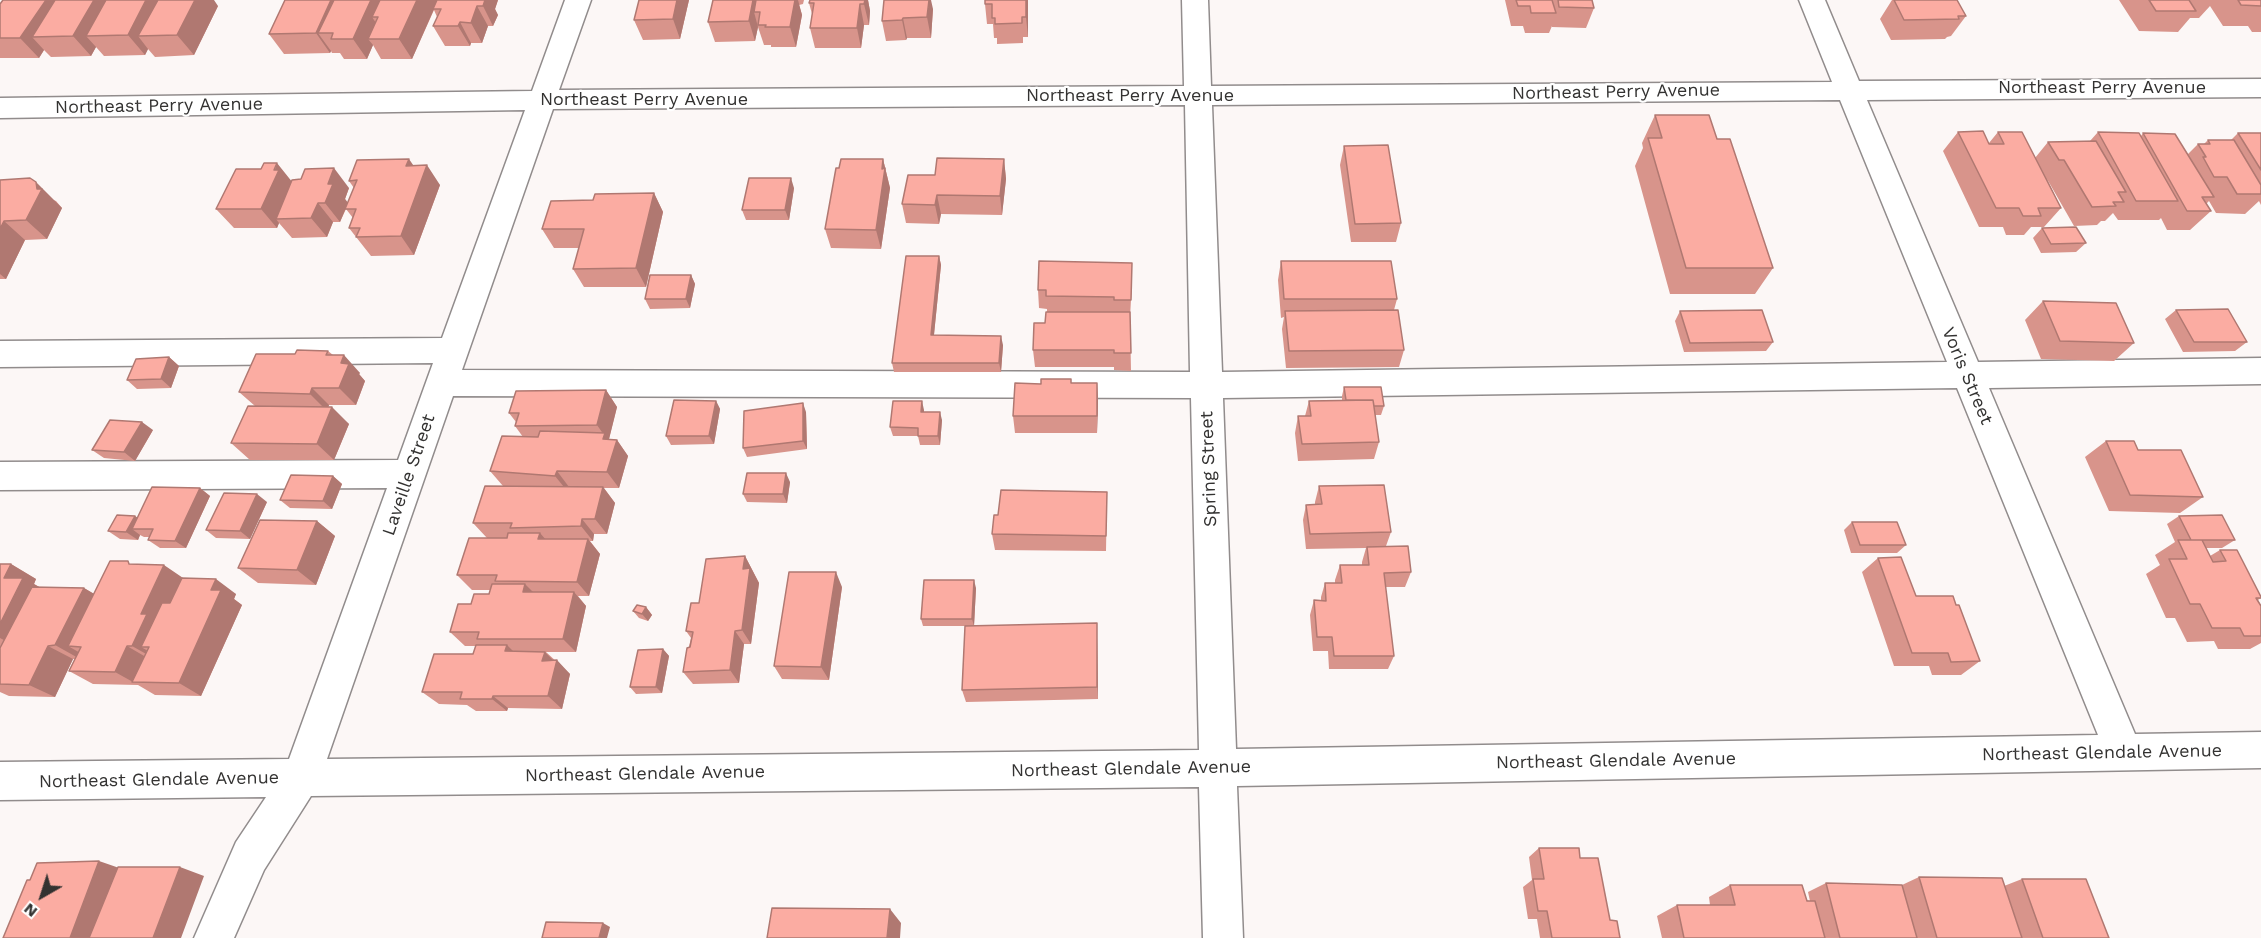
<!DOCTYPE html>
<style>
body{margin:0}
#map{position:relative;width:2261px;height:938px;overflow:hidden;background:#fcf7f6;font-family:"Work Sans",sans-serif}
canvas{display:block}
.north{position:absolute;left:12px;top:866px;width:60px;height:60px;-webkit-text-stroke:4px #fff;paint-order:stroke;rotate:219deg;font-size:16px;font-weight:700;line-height:24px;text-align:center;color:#333231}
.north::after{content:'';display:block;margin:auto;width:21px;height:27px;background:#333231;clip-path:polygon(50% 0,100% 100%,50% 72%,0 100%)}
</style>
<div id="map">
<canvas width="2261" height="938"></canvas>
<div class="north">N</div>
</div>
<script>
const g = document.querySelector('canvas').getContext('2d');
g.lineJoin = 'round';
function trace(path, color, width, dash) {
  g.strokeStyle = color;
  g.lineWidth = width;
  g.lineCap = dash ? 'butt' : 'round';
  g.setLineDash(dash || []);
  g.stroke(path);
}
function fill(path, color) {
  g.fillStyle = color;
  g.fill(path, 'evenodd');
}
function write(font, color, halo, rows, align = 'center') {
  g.font = font + ' "Work Sans",sans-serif';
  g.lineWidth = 4.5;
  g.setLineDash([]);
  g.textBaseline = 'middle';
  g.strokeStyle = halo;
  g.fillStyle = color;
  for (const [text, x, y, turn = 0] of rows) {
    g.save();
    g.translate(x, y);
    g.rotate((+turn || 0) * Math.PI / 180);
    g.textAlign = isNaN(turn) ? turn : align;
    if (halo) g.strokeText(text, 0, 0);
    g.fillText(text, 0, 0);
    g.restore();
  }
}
const minor = new Path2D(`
 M565,0H591L559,90L1184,86L1182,0H1208L1211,86L1832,82L1799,0H1825L1859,81L2261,79V97L1867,100L1978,362L2261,358V384L1989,388L2135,734L2261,732V768L1237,786L1243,938H1203L1199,787L311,796L264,870L234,938H194L236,842L266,797L0,800V762L289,759L387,488L0,490V462L398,460L433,363L0,367V341L442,338L525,110L0,118V98L532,91ZM1840,100L1947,362L1222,372L1212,105ZM1185,105L1190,372L462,370L553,109ZM1957,388L2098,735L1236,749L1223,398ZM453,396L1191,398L1199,750L327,759Z`);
trace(minor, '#918c8c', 3);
fill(minor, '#fff');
fill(new Path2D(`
 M285,0H498L495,9L498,15L493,26H488L482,43H471L470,46H445L433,26L437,17L434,10L412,59H381L373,45L367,59H344L340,53H332L331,51L330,53L284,54L269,34Z
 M639,0H689L680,39L643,40L634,20Z
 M713,0H804L803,4L799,5L802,15L796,47H771V45H764L758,27L755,41L715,42L708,22Z
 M868,0L870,11L869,25H864L861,48H815L810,28L812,14L809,3Z
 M1028,0V37H1023V43L997,44V38H994L993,24H987L985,4Z
 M1505,0H1592L1594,8L1586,28L1552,27V26L1549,33H1525L1523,26H1511Z
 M1892,0H1957L1966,16L1951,36L1947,37L1945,39L1891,40L1880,19Z
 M2119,0H2261V32H2252L2248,26H2223L2210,6L2199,18H2190L2178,32L2139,31Z
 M0,4L218,6L194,55L155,57L148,49L145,55L104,56L96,47L91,56L51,57L44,50L39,58H0Z
 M933,9L931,38H907L906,40L886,41L882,21Z
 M1655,115L1717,139L1773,268L1755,294H1670L1635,166L1643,148L1642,143Z
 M1958,132L1989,143L1998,132L2035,158L2048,142L2090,141L2098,132L2141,136L2143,133L2188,154L2198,144H2204L2208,140H2231L2238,133H2261V205L2259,201L2245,214L2216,213L2209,201L2206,204L2211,211L2190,230H2167L2161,218L2159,220H2118L2113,213L2105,221H2101L2097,225L2074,226L2047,179L2061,208L2044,227H2031L2024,235H2006L2003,227H1979L1943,151Z
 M1344,146L1401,223L1396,242H1351L1340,165Z
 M883,159L890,188L881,249L831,248L825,229L839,168Z
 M1004,159L1006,179L1002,215L941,214L939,224L906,223L902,204L935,175Z
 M413,165L440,185L414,255L371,256L349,228L353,218L346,209L340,222H333L327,237L292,238L279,223L277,228H234L216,209L292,181L349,188L345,199L348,203L354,188L349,181Z
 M0,180L56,201L62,208L47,239L25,240L6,279H0Z
 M794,188L789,220H746L742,210Z
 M654,193L663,212L646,287H584L573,269L579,248H554L542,229L593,200Z
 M2042,228L2086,243L2076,252L2041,253L2033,238Z
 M939,256L941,265L934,335L1003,345L1001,372H894L892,363Z
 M1281,261L1397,299L1394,310L1404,350L1399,367L1286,368L1282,329L1284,317L1281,318L1278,280Z
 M691,275L695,284L690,308L650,309L645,299Z
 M1132,281L1130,318L1131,371L1114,370V367H1035L1033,350L1045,323L1047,312V309L1039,308L1038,290Z
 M2043,301L2134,343L2114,361L2041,359L2025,320Z
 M2176,310L2247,342L2235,351L2183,352L2165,319Z
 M1680,311L1773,342L1766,351L1684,352L1675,321Z
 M328,351L333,355L360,373L359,374L365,381L356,405H329L328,407L349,424L334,460H250L231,443L255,406L239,392L295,354Z
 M169,357L179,366L171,388L137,389L127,380Z
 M1071,383H1097L1098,401L1097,433H1015L1013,416Z
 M1344,387L1384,406L1381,415H1375L1379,442L1374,459L1298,461L1295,433L1298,416H1305L1309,401L1342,400V396Z
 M606,390L617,407L609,439L617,440L628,456L619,488H604L615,503L607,534H594L593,541H590L600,554L589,596H578L586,606L576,652H546L570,674L562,709L508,708L507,711H476L467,705L439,704L422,692L473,654L476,646H465L450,632L471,604L489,594L491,590H472L457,575L487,538L473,523L503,486L490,471L523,437L515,426L516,422L509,413Z
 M716,401L720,409L714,444L671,445L666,436Z
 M924,410V412L942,420L940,445H920L918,436H893L890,427Z
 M806,412L807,449L747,457L743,448Z
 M153,430L135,461L104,458L92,450Z
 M2106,441L2138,450L2203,497L2180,513L2109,511L2085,457Z
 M333,476L342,484L332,509L290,508L280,500Z
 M790,482L787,503L747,502L743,494Z
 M1319,486L1391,532L1386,546L1411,572L1405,587H1385L1394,656L1388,669H1329L1328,651H1313L1310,615L1314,600L1321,601V597L1325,583H1335V580L1340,565H1362V562L1366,548L1306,549L1303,520L1306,505L1315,504V502Z
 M200,488L210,496L186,548H160L148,540L150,537H144L140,535L138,540L120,539L108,531L135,516L138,518Z
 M1107,492L1106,551L995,550L992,534L998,515Z
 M267,502L250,539L216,538L206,530Z
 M2179,516L2235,540L2222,548H2206L2210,556L2220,550L2261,598L2258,600L2261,606V643L2250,649H2218L2214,641L2187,642L2175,618H2166L2146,574L2160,565L2155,555L2175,542L2167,524Z
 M317,521L335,536L316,585L258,583L238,568Z
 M1852,522L1906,545L1897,553H1851L1844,530Z
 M745,556L759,583L751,644H744L739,683L693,684L683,672L691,638L686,631L699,603Z
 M1878,558L1916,596L1956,605L1980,661L1961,675H1932L1929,666H1894L1862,572Z
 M0,564H11L36,579L34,584L39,587L84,588L94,594L133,564L236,594L234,599L242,605L201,696L155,695L138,685L93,684L69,671L75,659H73L55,697L9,696L0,692Z
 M842,587L829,680L782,679L774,666Z
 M976,588L974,626L1097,637L1098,699L966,702L962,690L965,626H923L921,619Z
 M646,607L652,615L648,621L639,618L633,611Z
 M663,649L669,656L662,693L636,694L630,687Z
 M1539,848L1580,858L1610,920L1620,938H1540L1537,919H1528L1523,887L1532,880L1529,857Z
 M1919,877L2004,886L2022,879L2109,938H1662L1657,916L1677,905H1710L1709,897L1730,885L1810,901L1808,892L1826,883L1902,885Z`), '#d8948b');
fill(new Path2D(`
 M46,0H66L32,37L44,50L39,58L20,38Z
 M94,0H114L86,36L96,47L91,56L73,36Z
 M146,0H165L138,36L148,49L145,55L128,35Z
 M195,0H214L218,6L194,55L177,35Z
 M331,0H353L333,33H318L331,51L330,53L316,33Z
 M371,0H387L378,17H372L380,29L368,39L373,45L367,59L353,39Z
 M417,0H438L412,59L399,39Z
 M485,0H498L495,9L498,15L493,26L483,6Z
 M677,0H689L680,39L673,19Z
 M753,0H764L760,12H754L758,27L755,41L749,21Z
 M793,0H798L802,15L796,47L790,27Z
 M864,0H868L870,11L869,25L864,4Z
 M929,0H931L933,9L931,38L927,17Z
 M1026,0H1028V37L1026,17Z
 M860,4L864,25L861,48L857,28Z
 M477,6L488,26L482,43L471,23Z
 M903,18L907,38L906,40L902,20Z
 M460,22L471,43L470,46L458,26Z
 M409,159L422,178L427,165L440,185L414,255L401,236L406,166Z
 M883,159L890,188L881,249L876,230Z
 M1004,159L1006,179L1002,215L1000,196Z
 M277,163L293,183L276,219L279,223L277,228L261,209Z
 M334,168L349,188L345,199L348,203L340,222L325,203L328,184Z
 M791,178L794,188L789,220L785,210Z
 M36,182L62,208L47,239L26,220L37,189Z
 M654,193L663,212L646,287L636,268Z
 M937,195L941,214L939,224L935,205Z
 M318,203L333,222L327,237L311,218Z
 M4,221L25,240L6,279L0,274V229Z
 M939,256L941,265L933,344L931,335Z
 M691,275L695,284L690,308L686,299Z
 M1001,336L1003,345L1001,372L999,363Z
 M344,355L360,373L359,374L365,381L356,405L339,388L341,363Z
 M169,357L179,366L171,388L161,379Z
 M1097,383L1098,401L1097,433Z
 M312,388L329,405L327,411L310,394Z
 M606,390L617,407L609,439L617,440L628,456L619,488L607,472L603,439L604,435L597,425Z
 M716,401L720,409L714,444L709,436Z
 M922,401L924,410L923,420L921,412Z
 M803,403L806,412L807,449L803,441Z
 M332,407L349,424L334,460L317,444Z
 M940,412L942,420L940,445L938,436Z
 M142,422L153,430L135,461L124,452Z
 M557,471L569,487L568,492L555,476Z
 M786,473L790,482L787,503L783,494Z
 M333,476L342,484L332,509L323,501Z
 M603,487L615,503L607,534L595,519Z
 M200,488L210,496L186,548L175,541Z
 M257,494L267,502L250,539L240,531Z
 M135,516L146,524L132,529L140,535L138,540L126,532Z
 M582,519L594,534L593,541L581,526Z
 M317,521L335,536L316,585L297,570Z
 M540,533L553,548L538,539Z
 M588,539L600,554L589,596L577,582Z
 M745,556L759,583L751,644L742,630L743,569Z
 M11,564L36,579L34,584L48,592L21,649L0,638V624L4,578Z
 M164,565L186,580L149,647H141L157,656L155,659L132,646L141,614Z
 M836,572L842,587L829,680L821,667Z
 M216,579L236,594L234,599L242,605L201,696L179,683L211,590Z
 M974,580L976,588L974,626L972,619Z
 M525,584L539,598L523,592Z
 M84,588L108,602L81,647L68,646L82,654L80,659L55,645Z
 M574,592L586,606L576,652L563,639Z
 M646,607L652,615L648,621L642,614Z
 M1097,623V637L1098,699L1097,687Z
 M735,631L744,644L739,683L730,670Z
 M507,645L521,659L505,651Z
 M48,646L73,659L55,697L29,685Z
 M127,646L151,660L133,682L115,672Z
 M663,649L669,656L662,693L656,687Z
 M545,652L556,663L557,660L570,674L562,709L548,696L542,661Z
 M493,696L508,708L507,711L492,699Z
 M99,861L125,870L101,938H70Z
 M180,867L204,876L181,938H153Z
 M890,909L901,923L900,938H887Z
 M603,923L610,927L607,938H599Z`), '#b07871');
const building = new Path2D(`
 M3,0H46L20,38H0V4Z
 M55,0H94L73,36L32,37Z
 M106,0H146L128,35L86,36Z
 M158,0H195L177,35L138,36Z
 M285,0H331L316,33L269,34Z
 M334,0H371L353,39H331L333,33H318Z
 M380,0H417L399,39H368L378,17H372Z
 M437,0H485L483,6H477L471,23L460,22L458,26H433L441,9H433Z
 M639,0H677L673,19L634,20Z
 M713,0H753L749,21L708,22Z
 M756,0H795L790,27H765L766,25H758L760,12H754Z
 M810,0H865L864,4H860L857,28H810L814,3H809Z
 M884,0H929L927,17L903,18L902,20L882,21Z
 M985,0H1026V17H1022V23L995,24V18H992V4H985Z
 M1516,0H1552L1556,13H1531L1530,6H1518Z
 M1558,0H1592L1594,8L1559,7Z
 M1894,0H1957L1966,16H1958L1959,19L1904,20Z
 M2149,0H2189L2196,11H2156Z
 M2238,0H2261V6L2241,5Z
 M1655,115H1709L1717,139H1730L1773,268H1686L1648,138H1662Z
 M1983,131L1989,144H2004L1998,132H2022L2061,208H2038L2041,216H2023L2019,208H1996L1958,132Z
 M2098,132L2139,133L2178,201H2136Z
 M2143,133L2175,134L2214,197H2202L2211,211H2187Z
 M2238,133H2261V170Z
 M2208,140H2234L2261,185V194H2237L2227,177H2214L2203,157H2206L2198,144H2210Z
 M2096,141L2126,192H2118L2124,202H2113L2116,206L2092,207L2064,160H2059L2048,142Z
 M1388,145L1401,223L1355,224L1344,146Z
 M937,158L1004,159L1000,196L937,195L935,205L902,204L908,175H935Z
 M409,159L406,166L427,165L401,236L356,237L360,228H349L356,209H345L357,180L349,181L357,160Z
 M841,159H883L882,169L885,168L876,230L825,229L836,168H839Z
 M264,163H277L274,170H279L261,209H216L236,169H261Z
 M334,168L328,184H333L325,203H318L311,218L276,219L292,180L301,179L305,169Z
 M30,178L36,182L37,189H42L26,220L4,221L0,229V180Z
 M749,178H791L785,210H742Z
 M654,193L636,268L573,269L584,229H542L551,201L593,200L595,194Z
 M2076,227L2086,243L2051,244L2042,228Z
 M906,256H939L931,335L1001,336L999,363H892Z
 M1039,261L1132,263L1131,300H1114V297L1046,296V290H1038Z
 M1281,261H1391L1397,299H1284Z
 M650,275H691L686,299H645Z
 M2043,301L2116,303L2134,343L2060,341Z
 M2228,309L2247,342H2194L2176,310Z
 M1398,310L1404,350L1289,351L1285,311Z
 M1762,310L1773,342L1690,343L1680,311Z
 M1046,312H1130L1131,353H1114V350H1033L1034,323H1045Z
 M297,350L328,351L326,355H344L341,363L349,364L339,388H312L310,394L239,392L256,354H295Z
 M169,357L161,379L127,380L136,359Z
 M1041,379H1071V383H1097V416H1013L1015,383L1041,384Z
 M1344,387H1381L1384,406H1374L1373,400H1346Z
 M606,390L597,425L515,426L519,413H509L516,391Z
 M674,400L716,401L709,436H666Z
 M1373,400L1379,442L1302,444L1298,416H1311L1309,401Z
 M893,401H922L921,412H940L938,436H918V428L890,427Z
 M803,403V441L743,448L744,411Z
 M248,406L332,407L317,444L231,443Z
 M110,420L142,422L124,452L92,450Z
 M540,431L605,433L603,439L617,440L607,472L557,471L555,476L490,471L502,436L538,437Z
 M2106,441H2134L2138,450H2181L2203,497L2130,495Z
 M747,473H786L783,494H743Z
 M291,475L333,476L323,501L280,500Z
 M1384,485L1391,532L1310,534L1306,505L1322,504L1319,486Z
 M485,486L603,487L595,519H582L581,526L510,528L512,523H473Z
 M152,487L200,488L175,541L148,540L153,529H132Z
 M1001,490L1107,492L1106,536L992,534L994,515H998Z
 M224,493L257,494L240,531L206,530Z
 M117,515L135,516L126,532L108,531Z
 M2222,515L2235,540H2191L2179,516Z
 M260,520L317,521L297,570L238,568Z
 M1852,522H1897L1906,545H1860Z
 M508,533H540L538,539H588L577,582L495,581L497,575H457L469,538H507Z
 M2178,540H2202L2213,562L2226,561L2220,550H2237L2261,597V598H2256L2261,606V636H2244L2240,628H2212L2200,604H2190L2169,559H2187Z
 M1408,546L1411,572L1384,573L1394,656H1334L1332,637H1317L1314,600L1326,601L1325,583H1342L1340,565H1369L1367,547Z
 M745,556L743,569L750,568L742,630L735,631L730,670L683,672L687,648L690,647L693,632L686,631L691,603H699L706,559Z
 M1901,557L1916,596H1953L1956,605H1959L1980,661L1951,662L1948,653H1912L1878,558Z
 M110,561H128L129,564L164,565L141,614H147L132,646H127L115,672L69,671L81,647L68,646Z
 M0,564H11L4,578H23L0,624Z
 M789,572H836L821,667L774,666Z
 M182,578L216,579L211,590H221L179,683L132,682L149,647H141L162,603H170Z
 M924,580H974L972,619H921Z
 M492,584H525L523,592H574L563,639H477L479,632H450L458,604H471L474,594H489Z
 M32,587L84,588L55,645L48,646L29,685L0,684V648Z
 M637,605L646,607L642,614L633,611Z
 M1097,623V687L962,690L965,626Z
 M476,645H507L505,651L545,652L542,661L557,660L548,696H493L492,699H460L462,692H422L434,654H473Z
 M663,649L656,687H630L638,650Z
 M1539,848H1579L1580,858H1598L1610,920L1617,921L1620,938H1552L1547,911H1538L1533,879H1544Z
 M99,861L70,938H3L27,880H30L37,863Z
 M118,867H180L153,938H89Z
 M1919,877L2002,878L2022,938H1937Z
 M2022,879H2086L2109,938H2043Z
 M1826,883L1902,885L1917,938H1840Z
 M1730,885H1802L1807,901H1815L1825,938H1684L1677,905H1735Z
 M772,908L890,909L887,938H767Z
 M546,922L603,923L599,938H542Z`);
fill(building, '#fbaca2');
trace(building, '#b07871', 1.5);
write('18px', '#333231', '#fff', [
 ["Northeast Perry Avenue",2102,88],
 ["Northeast Perry Avenue",1616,92,-1],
 ["Northeast Perry Avenue",1130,96],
 ["Northeast Perry Avenue",644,100],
 ["Northeast Perry Avenue",159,106,-1],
 ["Voris Street",1967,376,67],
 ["Spring Street",1209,469,-92],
 ["Laveille Street",409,475,-71],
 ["Northeast Glendale Avenue",2102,753,-1],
 ["Northeast Glendale Avenue",1616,761,-1],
 ["Northeast Glendale Avenue",1131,769,-1],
 ["Northeast Glendale Avenue",645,774,-1],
 ["Northeast Glendale Avenue",159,780,-1]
]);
</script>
